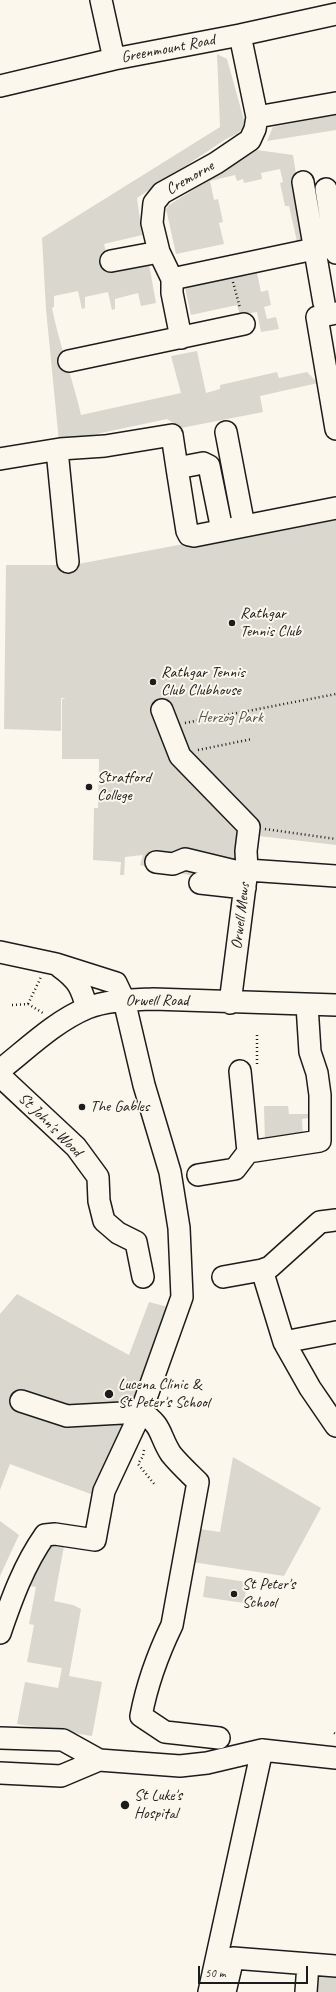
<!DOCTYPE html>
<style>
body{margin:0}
#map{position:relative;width:336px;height:1992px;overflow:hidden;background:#fbf7ec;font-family:Caveat,sans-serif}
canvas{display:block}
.scale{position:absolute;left:198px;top:1966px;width:110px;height:18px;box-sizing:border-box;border:2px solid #1c1c1c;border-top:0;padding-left:5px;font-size:12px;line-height:14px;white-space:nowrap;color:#1c1c1c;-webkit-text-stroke:3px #fbf7ec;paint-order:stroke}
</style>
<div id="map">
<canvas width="336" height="1992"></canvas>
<div class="scale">50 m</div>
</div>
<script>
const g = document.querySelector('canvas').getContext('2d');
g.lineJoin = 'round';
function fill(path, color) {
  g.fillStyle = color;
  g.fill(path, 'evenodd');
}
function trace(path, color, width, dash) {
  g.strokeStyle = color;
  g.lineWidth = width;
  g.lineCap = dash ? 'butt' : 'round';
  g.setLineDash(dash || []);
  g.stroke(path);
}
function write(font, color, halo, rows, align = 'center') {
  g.font = font + ' Caveat,sans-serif';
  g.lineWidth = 4;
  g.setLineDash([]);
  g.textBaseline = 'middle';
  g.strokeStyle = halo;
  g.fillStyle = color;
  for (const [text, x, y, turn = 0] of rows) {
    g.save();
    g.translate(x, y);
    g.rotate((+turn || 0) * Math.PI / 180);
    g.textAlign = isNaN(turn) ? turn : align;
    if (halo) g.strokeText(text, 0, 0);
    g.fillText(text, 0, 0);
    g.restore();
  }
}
fill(new Path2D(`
 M217,54L227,59L244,120C244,132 235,135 226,139L137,198L142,235L104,244L111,272L149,264L156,303L141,306L138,293L115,299V309L112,310L108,292L85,297V308L82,309L78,291L54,296V307L52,308C59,344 73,379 81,415L181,393L171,356L197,351L206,393L220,389V385L277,372L279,378L307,372L318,383L260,396L263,412L181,428L167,419L59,442L46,309L42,238L220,127Z
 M336,115V130L267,141L273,127Z
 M257,150L293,155L307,245L298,246L289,206H285L280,183L283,182L280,169L261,173L262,179L244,183L243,179L237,181L235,175L210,181L214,200L218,199L223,222L219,223L224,244L176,254L166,209L169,205Z
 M245,270L246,276L257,273L261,292L268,290L271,305L264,307L267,319L276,317L279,329L261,332L257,312L240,315L237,305L191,315L184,283Z
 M336,515V845L242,834L237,879L204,878L140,865L143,855L125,857L124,875H120L121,862L93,860L94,808H98L99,759H62V699L66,698H61V731L4,729L6,565H73Z
 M264,1106H288L289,1114H308V1118L302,1119L303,1137L265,1143Z
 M17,1294L129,1355L149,1302L172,1308L96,1496L10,1464L0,1490V1314Z
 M233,1457L321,1508L284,1576L192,1562L199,1529L220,1532Z
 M0,1521L19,1535L0,1576Z
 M54,1545L64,1546L54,1601L73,1605L81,1609L69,1676L102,1682L92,1736L17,1724L25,1682L58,1688L62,1668L27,1662L34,1625L29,1624L36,1587L24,1585L45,1548Z
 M206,1576L247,1582L244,1603L203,1597Z
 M315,1968L336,1969V1992H313Z`), '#dad7ce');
const minor = new Path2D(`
 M101,0L114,59
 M0,86L114,59L240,35L336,14
 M257,117L336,103
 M303,182L324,303
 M326,189L336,253
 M111,261L159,252
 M172,279L314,249
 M336,313L317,317L336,429
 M181,338L172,293V279L159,252L152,223L154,203L162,193L216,163L250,140L255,129L257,117L240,35
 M69,361L244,324
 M226,432L244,526
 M57,450L68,562
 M0,459L60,449L105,446L172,435L177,468
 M222,530L209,466L203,463L177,468L187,531L189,535L194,536L336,508
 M162,710L180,756L249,827L246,851L247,870L230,1003
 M156,862L173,864L185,859L247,874
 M247,870L336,876
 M200,883L245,888
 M0,952L56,964L116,983L124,1000L144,1085L170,1172L179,1228L182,1297L141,1412L104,1491L95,1540L55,1534L45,1535C24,1565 12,1598 0,1633
 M60,967C78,980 81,987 87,1008
 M0,1070C27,1049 54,1022 87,1008C107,1000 131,1000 153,999L336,1005
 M240,1071L248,1152L320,1141V1095L317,1073L310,1052L307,1005
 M0,1076L76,1147L98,1177L99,1201L104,1221L118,1233L136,1242L143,1277
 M198,1175L235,1169L248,1152
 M262,1270L284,1342L310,1388L336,1426
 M223,1277L262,1270L270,1267L320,1222L336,1220
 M284,1342L336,1332
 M21,1401L67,1416L141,1412C163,1425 159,1436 171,1454C179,1464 189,1473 198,1482L172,1625C158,1654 147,1684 141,1716L165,1732L219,1738
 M0,1738L63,1740L99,1760L180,1766L207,1763L262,1750L336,1758
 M0,1773L61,1776L99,1760
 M209,1992L262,1750
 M225,1992L233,1958L336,1966
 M306,1992L308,1964`);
trace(minor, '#1c1c1c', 24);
trace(new Path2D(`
 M233,282L240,308
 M185,723L336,694
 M198,750L252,739
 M265,829L336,839
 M28,1004L41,977
 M12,1005L28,1004L43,1013
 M257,1064V1035
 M144,1450L143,1456L138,1464L155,1485
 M334,1733L336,1734`), '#1c1c1c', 2.5, [1, 3]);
trace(minor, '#fbf7ec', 21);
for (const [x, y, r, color] of [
 [232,623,4,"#1c1c1c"],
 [153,682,4,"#1c1c1c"],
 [89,787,4,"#1c1c1c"],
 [82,1107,4,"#1c1c1c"],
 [109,1394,5,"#1c1c1c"],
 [234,1594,4,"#1c1c1c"],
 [125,1805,5,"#1c1c1c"]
]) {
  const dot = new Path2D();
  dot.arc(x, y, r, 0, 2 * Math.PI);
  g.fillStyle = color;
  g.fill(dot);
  trace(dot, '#fbf7ec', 1.5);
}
write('16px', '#1c1c1c', '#fbf7ec', [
 ["Greenmount Road",168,49,-11],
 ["Cremorne",190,178,-30],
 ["Orwell Mews",241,916,-83],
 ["Orwell Road",157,1001],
 ["St John's Wood",50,1125,45]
]);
write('16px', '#1c1c1c', '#fbf7ec', [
 ["Rathgar",240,614],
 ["Tennis Club",240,632],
 ["Rathgar Tennis",161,673],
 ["Club Clubhouse",161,691],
 ["Stratford",97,778],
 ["College",97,796],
 ["The Gables",90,1107],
 ["Lucena Clinic &",118,1385],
 ["St Peter's School",118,1403],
 ["St Peter's",242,1585],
 ["School",242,1603],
 ["St Luke's",134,1796],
 ["Hospital",134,1814]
], 'left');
write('16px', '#555451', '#fbf7ec', [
 ["Herzog Park",230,718]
]);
</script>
